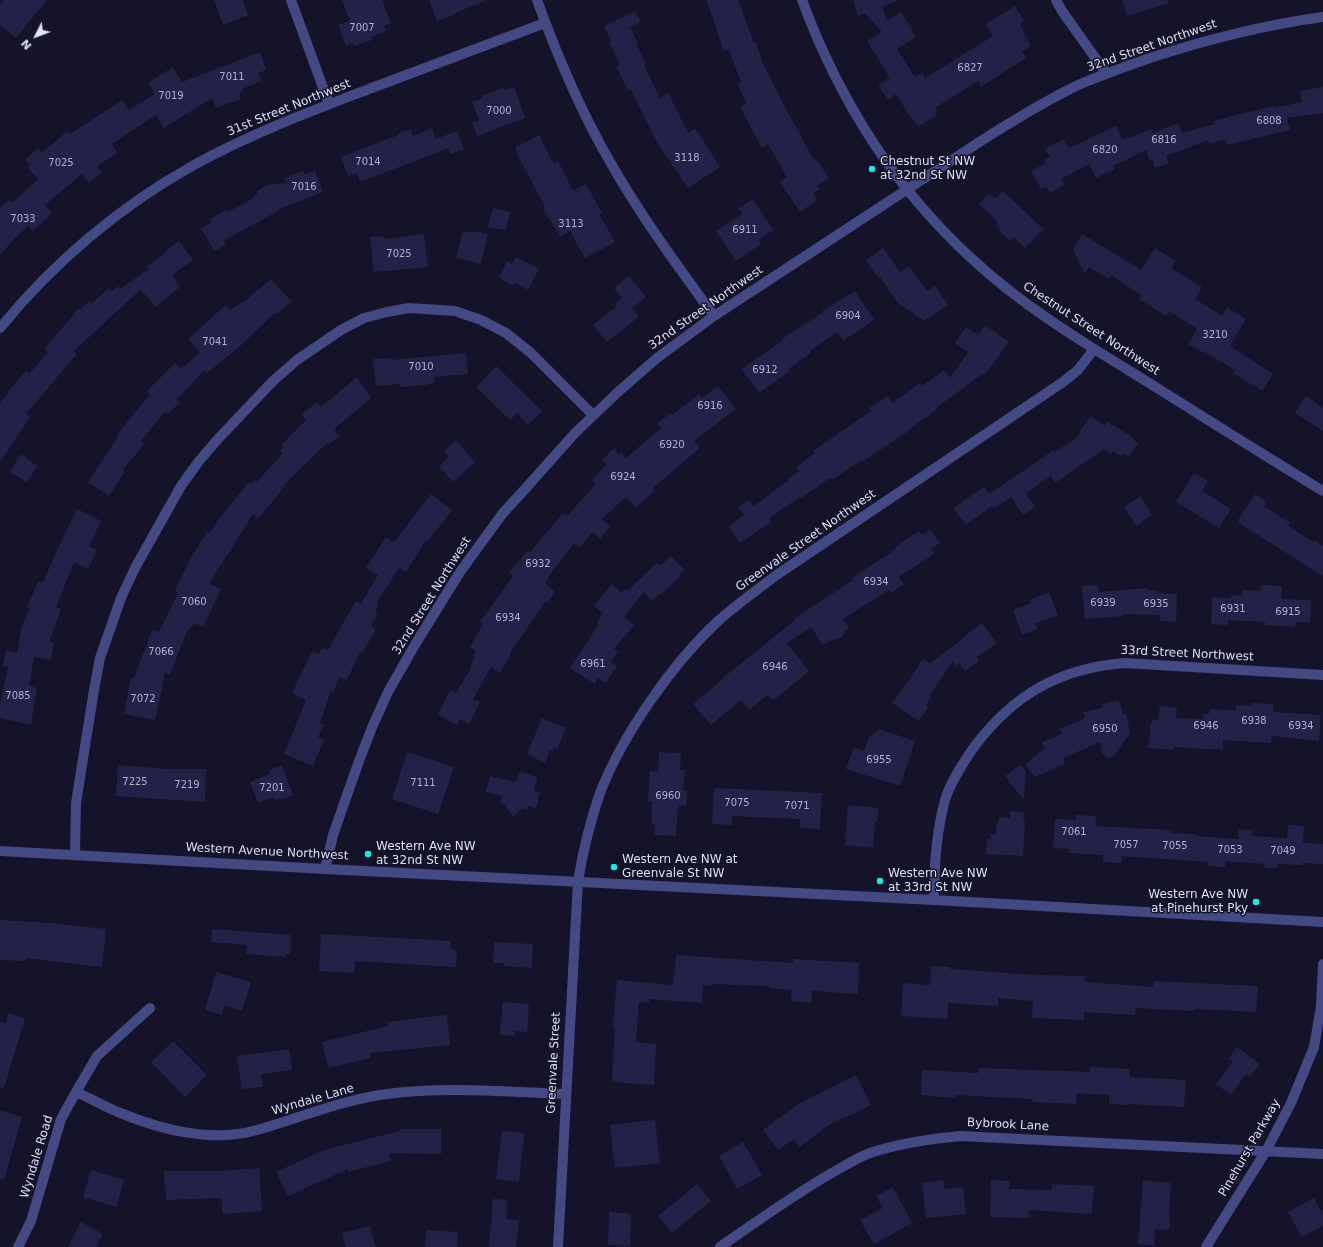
<!DOCTYPE html>
<style>
body{margin:0}
#map{position:relative;width:1323px;height:1247px;overflow:hidden;background:#141329;font-family:"DejaVu Sans",sans-serif}
canvas{display:block}
.north{position:absolute;left:16px;top:16px;width:40px;height:40px;-webkit-text-stroke:3px #141329;paint-order:stroke;rotate:228deg;font-size:11px;font-weight:700;line-height:16px;text-align:center;color:#dfdffc}
.north::after{content:'';display:block;margin:auto;width:14px;height:18px;background:#dfdffc;clip-path:polygon(50% 0,100% 100%,50% 72%,0 100%)}
</style>
<div id="map">
<canvas width="1323" height="1247"></canvas>
<div class="north">N</div>
</div>
<script>
const g = document.querySelector('canvas').getContext('2d');
g.lineJoin = 'round';
function fill(path, color) {
  g.fillStyle = color;
  g.fill(path, 'evenodd');
}
function trace(path, color, width, dash) {
  g.strokeStyle = color;
  g.lineWidth = width;
  g.lineCap = dash ? 'butt' : 'round';
  g.setLineDash(dash || []);
  g.stroke(path);
}
function write(font, color, halo, rows, align = 'center') {
  g.font = font + ' "DejaVu Sans",sans-serif';
  g.lineWidth = 3;
  g.setLineDash([]);
  g.textBaseline = 'middle';
  g.strokeStyle = halo;
  g.fillStyle = color;
  for (const [text, x, y, turn = 0] of rows) {
    g.save();
    g.translate(x, y);
    g.rotate((+turn || 0) * Math.PI / 180);
    g.textAlign = isNaN(turn) ? turn : align;
    if (halo) g.strokeText(text, 0, 0);
    g.fillText(text, 0, 0);
    g.restore();
  }
}
fill(new Path2D(`
 M4,0H47L16,38L0,25V5Z
 M214,0H243L248,15L223,25Z
 M342,0H382L391,23L384,26L386,31L371,37L372,40L354,46L353,43L346,46L338,25L350,21Z
 M429,0H485V1L453,14L454,15L437,21Z
 M706,0H738L754,43L756,42L762,61L787,111L814,160L816,159L829,178L817,186L820,189L813,193L817,200L800,212L780,182L787,177L768,144L762,148L740,107L747,103L737,84L741,82L729,50L724,51L716,29H717Z
 M853,0H896L897,1L882,7L887,21L901,12L916,37L897,49L915,77L922,73L925,78L993,36L986,24L1015,6L1024,21L1020,24L1023,29L1022,30L1031,46L1022,52L1026,58L981,87L978,81L936,107L937,109L936,116L918,127L914,120L913,121L896,94L888,100L878,85L890,78L867,41L882,32L865,13L858,16Z
 M1122,0H1168L1169,3L1127,16Z
 M635,11L641,22L630,28L638,43L636,44L646,64L644,65L660,98L668,93L688,133L695,128L720,167L688,188L656,141L631,90L628,91L616,66L620,64L609,42L611,41L604,26Z
 M260,52L266,70L258,73L261,81L242,89L243,92L239,93L241,99L216,108L212,98L164,128L156,115L112,144L117,153L97,166L102,172L89,183L82,174L45,205L52,213L33,231L28,226L13,240L0,255V208L9,200L12,203L38,179L28,168L30,166L25,160L38,148L42,153L67,131L70,134L122,100L129,110L155,94L148,83L173,67L182,82Z
 M504,87L505,90L514,87L525,118L477,136L472,123L479,120L472,102L483,98L482,96Z
 M1323,87V113L1287,118L1290,130L1227,145L1226,139L1209,144L1208,140L1166,156L1169,163L1155,168L1153,160L1150,161L1146,150L1113,166L1115,169L1096,178L1089,164L1061,179L1064,185L1050,193L1046,186L1041,189L1031,171L1046,163L1044,160L1050,157L1045,149L1064,139L1069,148L1116,126L1122,140L1152,129L1153,133L1178,123L1182,133L1215,124L1214,121L1236,115L1274,106L1275,108L1302,102L1300,91Z
 M432,128L436,139L457,131L464,149L451,154L449,148L360,182L357,173L348,176L341,157L398,135L397,134L410,129L413,136Z
 M539,135L551,159L555,163L558,161L573,191L586,184L602,213L599,214L615,242L585,258L570,231L560,237L543,208L545,207L516,152V147Z
 M303,171L305,174L315,171L323,192L279,209L280,210L223,241L226,245L214,251L201,228L212,222L210,219L226,210L228,212L254,198L253,196L258,194L257,191L267,185L286,183L284,178Z
 M1003,191L1043,229L1025,248L1014,237L1010,241L999,230L1000,229L996,225L998,222L979,204L989,193L995,199Z
 M753,199L773,230L758,240L761,244L736,261L716,231L742,214L739,208Z
 M493,208L510,212L506,230L488,227Z
 M463,231L474,233V231L488,234L481,264L456,258Z
 M424,234L428,267L374,272L370,237L383,236L384,239Z
 M1082,234L1141,270L1155,248L1176,261L1171,268L1202,287L1195,299L1222,316L1227,307L1246,319L1230,346L1273,374L1262,391L1233,373L1235,370L1203,351L1202,352L1188,344L1197,329L1169,311L1166,316L1139,299L1141,295L1111,275L1109,279L1089,267L1085,274L1073,250Z
 M179,241L193,260L172,275L180,287L155,307L145,294L144,295L140,290L74,351L77,354L26,414L30,417L0,462V404L11,388L26,371L29,374L48,352L44,349L79,308L80,310L89,301L91,304L109,288L112,291L118,286L120,289L149,269L147,266L166,252L165,251Z
 M883,248L900,272L909,266L927,291L935,286L948,305L924,321L898,303L880,277L878,278L866,260Z
 M516,257L539,269L528,290L515,283L513,286L499,278L507,261L512,264Z
 M629,276L646,297L632,308L639,317L607,342L593,325L617,306L615,304L622,298L614,288Z
 M271,279L291,301L277,314L276,312L239,347L207,373L204,371L176,400L179,403L168,414L165,411L141,441L144,444L123,470L125,471L109,496L88,482L118,437L116,436L150,394L147,391L175,363L181,369L200,352L188,339L226,305L230,310L246,300Z
 M855,291L874,320L843,341L837,332L810,351L811,353L788,369L790,371L759,393L742,369L783,340L782,339L823,312L822,311Z
 M985,325L1009,342L984,376L982,374L936,408L937,409L910,429V430L862,462L861,460L832,480L830,478L801,498L800,497L769,518L771,522L740,543L729,526L744,515L738,507L749,500L754,506L789,480L788,479L799,471L796,467L815,453L813,451L871,411L869,408L888,396L892,403L920,383L922,386L944,370L950,378L968,352L955,343L966,327L978,335Z
 M466,353L468,374L434,377L435,383L425,385L400,387V384L376,386L373,359L391,358V360Z
 M496,366L542,411L528,425L517,413L510,420L476,387Z
 M357,377L371,398L334,429L339,436L328,445L327,443L284,485L285,486L258,519L253,514L209,584L221,589L203,627L194,623L186,633L170,675L165,673L155,720L124,714L131,678H134L152,630L159,632L178,593L175,591L190,559L207,532L210,533L222,515L249,482L251,484L254,480L257,482L283,453L280,450L284,446L282,444L306,420L302,414L317,402L321,407Z
 M718,386L736,409L694,441L700,448L653,488L655,490L636,508L626,497L602,519L610,526L600,539L593,532L579,548L574,544L548,577L549,578L545,583L555,592L547,603L545,602L510,653L511,654L500,673L491,667L473,699L480,702L469,724L460,719L457,725L438,715L450,690L456,693L471,668L470,667L475,657L473,655L476,650L470,647L483,624L480,622L513,576L509,573L528,550L530,552L563,513L567,516L596,484L592,480L606,465L602,460L614,448L619,454L621,452L626,458L661,428L657,424L670,413L672,415L699,394L702,398Z
 M1306,396L1323,408V431L1295,413Z
 M1090,416L1105,426L1107,422L1133,437L1132,438L1138,443L1129,457L1123,453L1121,456L1113,451L1111,454L1104,449L1055,483L1051,476L1026,493L1035,507L1023,515L1011,497L994,509L992,506L966,525L953,508L984,487L989,494L1054,450L1055,452L1076,438Z
 M456,440L475,462L453,482L439,466L449,457L444,451Z
 M21,454L37,466L27,482L10,472Z
 M1194,473L1208,481L1202,491L1231,509L1219,528L1176,502Z
 M431,494L452,510L428,541L426,540L406,572L399,568L377,602L379,603L375,612L378,614L371,626L376,630L362,653L360,652L347,680L340,677L333,692L331,691L320,723L324,725L318,737L324,740L313,766L284,754L306,700L292,693L312,651L319,654L322,648L328,650L356,601L361,604L378,575L366,568L386,537L394,542Z
 M1255,494L1267,502L1264,506L1290,523L1288,526L1313,542L1314,540L1323,546V576L1237,522Z
 M1140,496L1152,515L1136,526L1124,507Z
 M77,509L101,521L89,546L97,550L88,569L74,562L56,607L61,609L49,642H54L51,660L34,657L29,686L37,688L31,725L0,718V703L8,667L3,666L6,650L17,653L22,626L30,608H27L38,581L43,583L53,559Z
 M930,529L940,543L931,549L934,554L899,577L904,584L891,593L889,590L843,619L849,628L845,631L843,636L839,639L829,641L823,645L811,627L787,643L809,671L773,701L767,695L749,710L741,700L711,725L693,704L723,679L724,676L732,671L796,619L795,618L853,580L852,578L896,549L895,547L919,531L922,535Z
 M671,556L685,570L679,575L680,577L660,595L659,594L652,601L644,592L624,617L634,625L614,649L618,652L611,662L617,666L606,683L598,678L595,684L570,668L599,624L597,622L603,613L594,606L612,584L622,593L625,589L627,591L657,563L660,566Z
 M1098,585L1099,592L1148,588L1147,590L1158,591V593L1177,594L1176,622L1160,621V615L1123,614V616L1085,619L1082,586Z
 M1261,585L1282,586L1281,599L1311,600L1310,623L1296,622L1295,627L1265,625V622L1228,620V625L1211,624L1212,597L1231,598V595L1242,596V590L1261,591Z
 M1049,592L1058,615L1035,624L1038,629L1022,635L1013,610L1031,603L1029,600Z
 M982,623L997,643L977,657L979,661L965,671L959,663L956,666L953,661L929,696L931,697L926,705L928,707L919,721L892,703L907,683L923,659L930,663L963,639L962,638Z
 M1119,700L1123,714L1126,713L1130,733L1114,756L1108,758L1102,754L1100,742L1063,758L1065,764L1035,777L1025,764L1045,748L1042,742L1062,734L1060,729L1085,718L1083,712L1102,708V704Z
 M1252,703L1273,704V712L1321,715L1319,741L1272,736L1271,743L1223,740V750L1174,747L1173,750L1148,748L1151,722L1152,723L1153,719L1158,720L1160,706L1177,708L1176,718L1203,719V714H1209V709L1236,710V705L1252,706Z
 M542,718L566,728L557,749L554,747L552,751L550,750L545,763L527,754Z
 M879,729L915,741L900,786L846,769L854,747L864,751L869,737Z
 M407,752L454,767L438,814L392,799Z
 M659,752L681,753L680,770H685L683,791H687L686,806L678,805L676,836L654,835L655,824H651L652,802L648,801L650,771L658,772Z
 M118,765L169,769H206L205,802L116,796Z
 M282,765L293,795L280,800L279,798L275,800L274,797L258,803L250,782L270,774L269,770Z
 M1020,765L1026,771L1024,800L1005,776Z
 M520,771L538,778L533,791L540,792L536,808L528,806V810L522,808L513,817L505,804L500,803L502,796L486,792L490,776L515,782Z
 M714,788L822,793L820,829L800,828V819L732,816V825L712,824Z
 M848,805L879,808L877,822H875L873,848L845,845Z
 M1010,811L1024,812L1023,819L1025,820L1023,856L986,854L987,839H990L991,834L996,835L997,822H999V817L1010,818Z
 M1076,815L1096,816L1095,826L1172,830V833L1195,834V836L1238,839V829L1253,830L1252,836L1287,838L1288,825L1304,826L1303,843L1323,844V864L1302,863V865L1278,864V868H1264L1265,864L1225,861V867L1208,866V862L1122,856V863L1103,862V855L1069,853V849L1053,848L1055,819L1076,820Z
 M0,920L49,923L106,929L102,967L26,958V961L0,960Z
 M212,929L291,935L290,954H285V957L246,954L247,945L211,942Z
 M321,934L451,941V949L457,950L456,967L355,961L354,973L319,971Z
 M494,942L533,944L532,968L504,966V963H493Z
 M676,955L793,963V959L859,963L858,994L812,991L811,1003L791,1001L792,990L770,988V986L712,984V986L703,985L702,1003L649,999V1003L639,1002L636,1042L656,1044L654,1085L612,1082L615,1028H613L617,980L673,985Z
 M931,966L950,967V969L1034,975L1085,976V982L1153,987V981L1258,986L1256,1012L1194,1009V1011L1136,1008L1135,1015L1084,1012V1020L1032,1018L1033,1001L998,998V1006L948,1003L947,1019L901,1016L903,983L930,985Z
 M216,972L251,982L242,1011L224,1005L222,1015L205,1010Z
 M503,1002L529,1004L527,1032L515,1031V1036L500,1035Z
 M8,1013L25,1018L4,1088H0V1022L6,1024Z
 M447,1015L450,1045L370,1053L371,1058L328,1068L322,1042L388,1026L387,1022Z
 M173,1041L207,1075L185,1097L151,1062Z
 M1237,1047L1260,1064L1250,1077L1246,1074L1231,1095L1216,1084L1233,1062L1228,1059Z
 M289,1049L292,1070L261,1074L263,1087L242,1089L237,1056Z
 M1090,1067L1130,1069V1077L1186,1080L1184,1107L1129,1104V1105L1109,1104V1095L1077,1093L1076,1104L1032,1102L1033,1099L955,1095V1098L921,1095L922,1070L978,1073L979,1068L1090,1072Z
 M856,1075L871,1105L827,1126L800,1147L794,1139L778,1150L763,1130L798,1104Z
 M0,1110L22,1117L4,1180L0,1179Z
 M655,1120L660,1163L615,1168L610,1125Z
 M400,1129H441V1154L389,1153L391,1161L348,1172V1169L288,1196L276,1172L324,1150L400,1131Z
 M502,1131L524,1133L519,1182L496,1179Z
 M743,1142L762,1175L737,1189L719,1156Z
 M259,1168L262,1211L223,1214L221,1198L166,1200L164,1171H219Z
 M91,1170L124,1180L116,1207L83,1197Z
 M943,1180L944,1189L963,1187L966,1214L926,1218L922,1183Z
 M991,1180L1010,1181L1009,1189L1051,1190L1052,1184L1094,1186L1092,1214L1029,1210V1218L990,1217Z
 M1143,1180L1171,1183L1169,1216H1170L1169,1230L1155,1229L1154,1246L1138,1244Z
 M697,1184L711,1201L672,1233L658,1216Z
 M893,1187L912,1223L874,1244L860,1220L883,1208L876,1196Z
 M1314,1198L1323,1215V1226L1302,1237L1288,1212Z
 M493,1199L507,1200L506,1219L519,1220L516,1247H489Z
 M609,1212L631,1214L630,1246L608,1245Z
 M81,1222L103,1234L96,1247H68Z
 M370,1226L376,1247H346L342,1233Z
 M426,1230L458,1232L457,1247H425Z`), '#242148');
trace(new Path2D(`
 M291,0L329,104
 M537,0C557,55 580,110 609,160C640,215 677,265 714,316
 M802,0C838,97 893,186 970,257C1021,305 1082,342 1141,378C1202,416 1262,454 1323,491
 M1056,0L1062,11L1106,73
 M0,328C53,263 120,206 194,165C250,134 309,112 369,89C428,67 487,45 545,23
 M0,851L325,869L934,900L1323,922
 M75,854L76,803L94,690L100,658L121,598L135,568L181,486L199,461L218,439L273,381L297,360L341,330L364,318L387,312L409,308L455,311L481,320L506,333L531,353L593,415
 M325,869L333,835L359,761L373,725L388,692L416,643L460,572L503,513L525,489L575,433L618,392L657,358L714,316L984,139C1014,120 1044,102 1076,86C1101,75 1127,66 1153,57C1209,39 1264,25 1323,17
 M934,900C934,866 936,833 945,800C951,781 963,763 974,747C1014,694 1060,668 1125,663L1323,675
 M76,1092C92,1099 107,1108 123,1114C162,1130 211,1142 253,1131C297,1119 341,1100 387,1094C446,1086 506,1092 565,1094
 M18,1247L31,1221L61,1119L76,1092L97,1056L150,1008
 M558,1247L578,881C583,851 590,822 600,793C623,734 672,664 718,621C737,604 758,589 778,574L1063,382L1078,370L1094,349
 M720,1247C756,1222 792,1196 830,1174C843,1167 856,1158 870,1153C900,1143 929,1139 960,1136L1323,1154
 M1206,1247L1266,1151L1291,1103L1314,1047L1321,1006L1323,964`), '#434983', 10);
for (const [x, y, r, color] of [
 [872,169,4,"#1ee9e2"],
 [368,854,4,"#1ee9e2"],
 [614,867,4,"#1ee9e2"],
 [880,881,4,"#1ee9e2"],
 [1256,902,4,"#1ee9e2"]
]) {
  const dot = new Path2D();
  dot.arc(x, y, r, 0, 2 * Math.PI);
  g.fillStyle = color;
  g.fill(dot);
  trace(dot, '#141329', 1.5);
}
write('10px', '#b0b0cf', null, [
 ["7007",362,28],
 ["6827",970,68],
 ["7011",232,77],
 ["7019",171,96],
 ["7000",499,111],
 ["6808",1269,121],
 ["6816",1164,140],
 ["6820",1105,150],
 ["3118",687,158],
 ["7014",368,162],
 ["7025",61,163],
 ["7016",304,187],
 ["7033",23,219],
 ["3113",571,224],
 ["6911",745,230],
 ["7025",399,254],
 ["6904",848,316],
 ["3210",1215,335],
 ["7041",215,342],
 ["7010",421,367],
 ["6912",765,370],
 ["6916",710,406],
 ["6920",672,445],
 ["6924",623,477],
 ["6932",538,564],
 ["6934",876,582],
 ["7060",194,602],
 ["6939",1103,603],
 ["6935",1156,604],
 ["6931",1233,609],
 ["6915",1288,612],
 ["6934",508,618],
 ["7066",161,652],
 ["6961",593,664],
 ["6946",775,667],
 ["7085",18,696],
 ["7072",143,699],
 ["6938",1254,721],
 ["6946",1206,726],
 ["6934",1301,726],
 ["6950",1105,729],
 ["6955",879,760],
 ["7225",135,782],
 ["7111",423,783],
 ["7219",187,785],
 ["7201",272,788],
 ["6960",668,796],
 ["7075",737,803],
 ["7071",797,806],
 ["7061",1074,832],
 ["7057",1126,845],
 ["7055",1175,846],
 ["7053",1230,850],
 ["7049",1283,851]
]);
write('12px', '#dfdffc', '#141329', [
 ["32nd Street Northwest",1152,46,-19],
 ["31st Street Northwest",289,108,-22],
 ["32nd Street Northwest",706,308,-35],
 ["Chestnut Street Northwest",1091,329,33],
 ["Greenvale Street Northwest",806,541,-35],
 ["32nd Street Northwest",432,596,-58],
 ["33rd Street Northwest",1187,654,3],
 ["Western Avenue Northwest",267,852,3],
 ["Greenvale Street",554,1063,-87],
 ["Wyndale Lane",313,1100,-16],
 ["Bybrook Lane",1008,1125,3],
 ["Pinehurst Parkway",1250,1148,-60],
 ["Wyndale Road",37,1157,-73]
]);
write('12px', '#dfdffc', '#141329', [
 ["Chestnut St NW",880,162],
 ["at 32nd St NW",880,176],
 ["Western Ave NW",376,847],
 ["at 32nd St NW",376,861],
 ["Western Ave NW at",622,860],
 ["Greenvale St NW",622,874],
 ["Western Ave NW",888,874],
 ["at 33rd St NW",888,888],
 ["Western Ave NW",1248,895,"right"],
 ["at Pinehurst Pky",1248,909,"right"]
], 'left');
</script>
